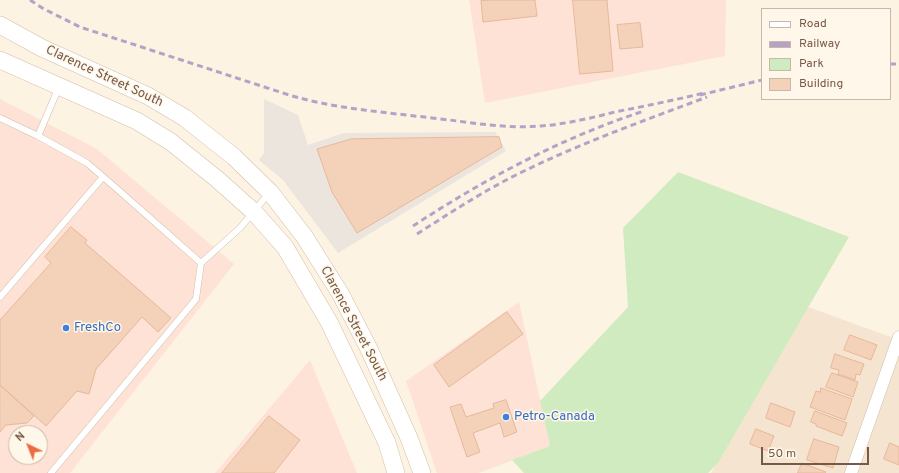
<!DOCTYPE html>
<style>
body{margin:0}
#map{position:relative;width:899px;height:473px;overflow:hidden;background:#fdf3e2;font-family:Overpass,sans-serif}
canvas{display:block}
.legend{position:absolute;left:761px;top:8px;width:130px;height:92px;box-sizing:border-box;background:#fff7e9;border:1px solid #c8b8a9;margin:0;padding:5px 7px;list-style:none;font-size:12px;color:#765948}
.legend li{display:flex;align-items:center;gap:8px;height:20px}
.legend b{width:20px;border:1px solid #c8b8a9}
.north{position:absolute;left:8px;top:425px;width:40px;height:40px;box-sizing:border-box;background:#fff7e9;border:1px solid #c8b8a9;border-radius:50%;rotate:317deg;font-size:11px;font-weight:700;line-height:16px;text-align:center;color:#765948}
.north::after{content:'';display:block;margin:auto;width:14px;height:18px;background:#ec6c42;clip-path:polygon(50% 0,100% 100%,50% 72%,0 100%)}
.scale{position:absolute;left:761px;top:447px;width:108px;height:18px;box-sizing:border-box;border:2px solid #765948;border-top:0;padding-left:5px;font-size:12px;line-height:14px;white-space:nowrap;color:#765948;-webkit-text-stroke:3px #fff7e9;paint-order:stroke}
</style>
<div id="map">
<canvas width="899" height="473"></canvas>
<ul class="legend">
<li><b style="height:5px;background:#fff"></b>Road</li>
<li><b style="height:5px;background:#b6a1c7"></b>Railway</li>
<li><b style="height:11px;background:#d1ebc0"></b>Park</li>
<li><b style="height:11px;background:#f4d1b9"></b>Building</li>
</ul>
<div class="north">N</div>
<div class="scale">50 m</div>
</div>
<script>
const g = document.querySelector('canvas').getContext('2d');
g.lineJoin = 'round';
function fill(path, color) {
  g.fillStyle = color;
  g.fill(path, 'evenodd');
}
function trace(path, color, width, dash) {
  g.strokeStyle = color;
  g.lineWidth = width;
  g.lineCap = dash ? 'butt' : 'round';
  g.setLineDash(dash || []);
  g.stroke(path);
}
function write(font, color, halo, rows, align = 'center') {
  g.font = font + ' Overpass,sans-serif';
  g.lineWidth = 3;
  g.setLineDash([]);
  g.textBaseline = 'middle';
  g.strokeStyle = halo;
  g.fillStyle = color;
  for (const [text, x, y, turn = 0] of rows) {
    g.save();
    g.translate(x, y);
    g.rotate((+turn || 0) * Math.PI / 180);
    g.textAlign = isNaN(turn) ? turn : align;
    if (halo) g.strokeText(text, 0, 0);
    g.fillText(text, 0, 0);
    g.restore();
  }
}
fill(new Path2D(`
 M808,307L899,340V473H711Z`), '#f5e5d0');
fill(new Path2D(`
 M469,0H726L725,56L485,103Z
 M0,99L97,149L234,264L70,473H0ZM16,433H40V457H16Z
 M519,302L550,446L479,473H437L406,381Z
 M310,360L357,473H215Z`), '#fee2d5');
fill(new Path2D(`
 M264,99L298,115L308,145L344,133L495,132L506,151L338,253L283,180L259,160L264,153Z`), '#ece5dd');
fill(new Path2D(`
 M678,172L849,237L718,463L708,473H524L512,460L550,446L540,401L628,307L623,228Z`), '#d1ebc0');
const building = new Path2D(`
 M491,0H535L537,16L483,22L481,1Z
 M573,0H607L613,71L580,74Z
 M640,23L643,47L620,49L617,25Z
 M499,137L502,147L357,233L332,192L317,149L351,139Z
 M71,227L87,240L85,243L171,318L158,332L142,317L96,369L89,394L77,391L46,426L0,385V320L51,263L45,257Z
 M507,312L523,334L449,387L434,365Z
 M850,335L877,345L871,360L844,350Z
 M835,354L864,364L860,375L856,374L855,380L838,374L839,370L831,368Z
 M832,373L858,382L853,397L826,387Z
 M0,385L34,416L27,423L6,425L0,432Z
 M821,388L852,399L845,420L810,407L816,391L820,392Z
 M506,400L517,432L504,437L500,423L473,433L480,452L467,457L450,407L461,404L466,417L494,408L493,404Z
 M771,403L795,412L790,427L766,418Z
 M815,411L847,423L842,436L816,426V424L811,422Z
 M269,416L300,440L274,473H222Z
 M756,429L774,436L768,451L750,444Z
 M814,439L839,447L833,468L807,460Z
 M890,443L899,447V465L884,459Z
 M802,463L826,472L825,473H798Z`);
fill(building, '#f4d1b9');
trace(building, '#e7b899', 1);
const lane = new Path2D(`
 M0,118L38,136L87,163L116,188L201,263
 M38,136L59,87
 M0,297L103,177
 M51,473L196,299L201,263L240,228L269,193`);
const street = new Path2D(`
 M851,473L899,337`);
const secondary = new Path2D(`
 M0,25L42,48L148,96L185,118L234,157L270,192L304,236L340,293L369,349L409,438L422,473
 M0,60L137,121L171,142L217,179L254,212L285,247L329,322L387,443L396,473`);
trace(lane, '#d1bdac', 7);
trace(street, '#d1bdac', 13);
trace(secondary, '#d4bda8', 18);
trace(lane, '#fff', 6);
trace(street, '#fff', 12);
trace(secondary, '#fff', 17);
trace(new Path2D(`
 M30,0L44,9L80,27L289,95C336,109 384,112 432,118C471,122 502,129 541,126C566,124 591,118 615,112C645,106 675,100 704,93
 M890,64H899
 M700,95L762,80
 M413,226C485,179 561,138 644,111
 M417,234C450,213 482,192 516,175C578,144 643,121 707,97`), '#b6a1c7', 3, [6, 4]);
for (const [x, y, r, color] of [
 [66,328,4,"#3f7fe0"],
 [506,417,4,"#3f7fe0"]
]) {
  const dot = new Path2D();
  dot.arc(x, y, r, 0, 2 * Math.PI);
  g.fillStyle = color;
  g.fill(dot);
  trace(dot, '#fff7e9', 1.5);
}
write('13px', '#765948', '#fff7e9', [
 ["Clarence Street South",104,77,25],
 ["Clarence Street South",353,324,62]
]);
write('13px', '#366cbe', '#fff7e9', [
 ["FreshCo",74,328],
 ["Petro-Canada",514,417]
], 'left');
</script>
